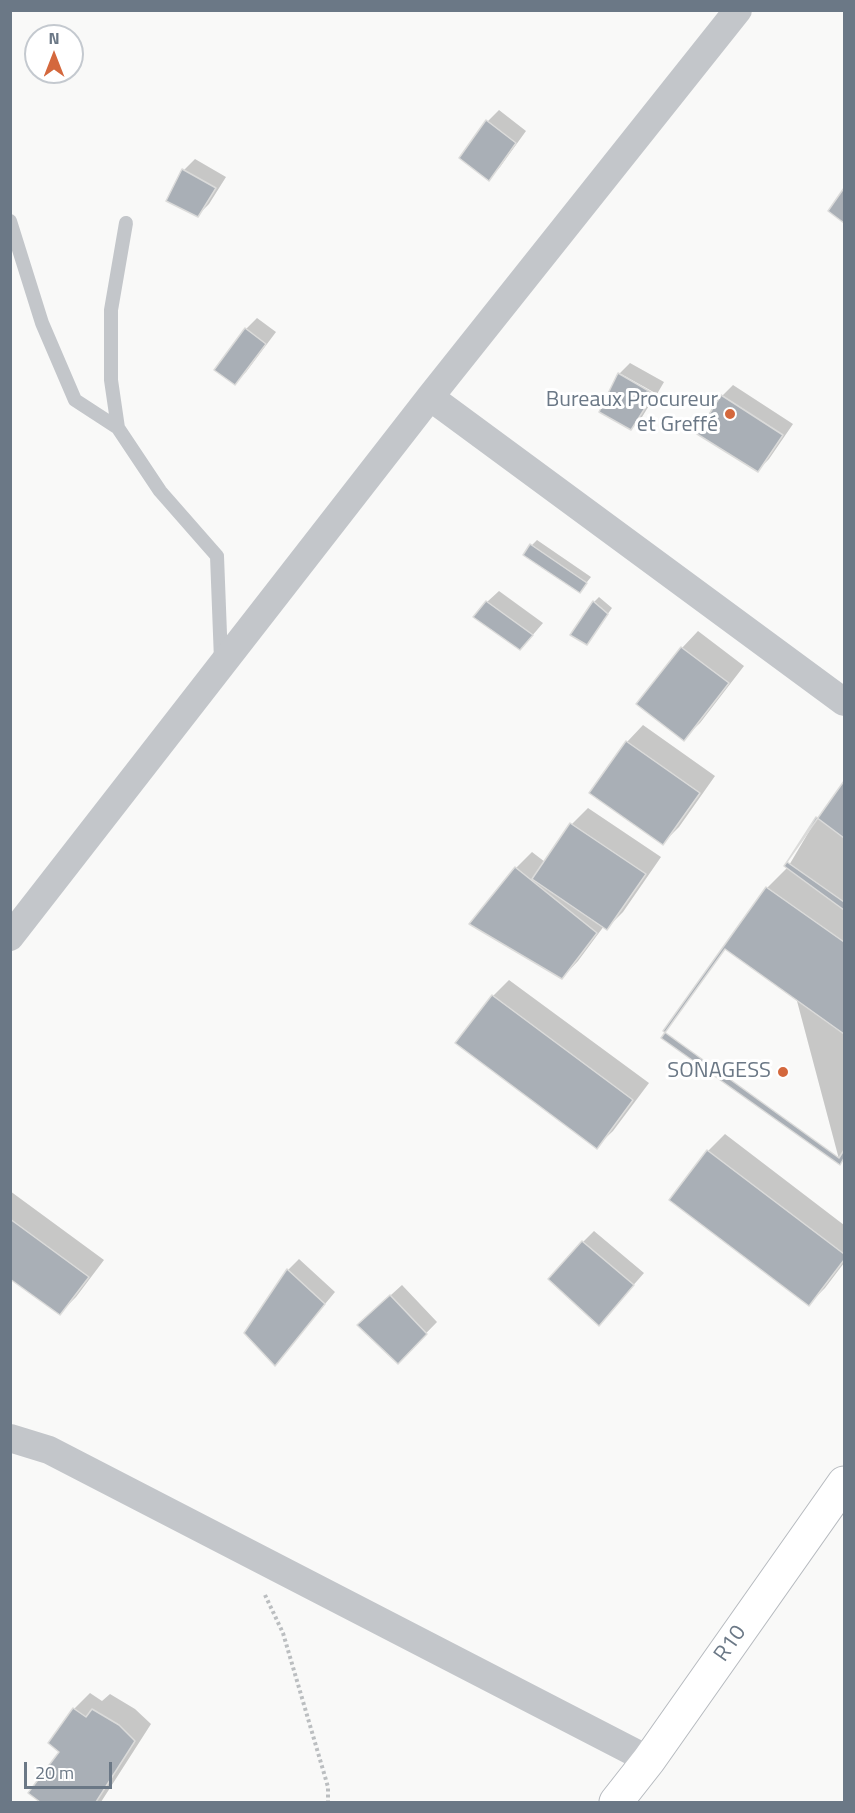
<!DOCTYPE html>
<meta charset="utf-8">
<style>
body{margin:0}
#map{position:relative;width:855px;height:1813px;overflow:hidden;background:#f9f9f8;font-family:"Titillium Web",sans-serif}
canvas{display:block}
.frame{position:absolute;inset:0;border:12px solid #6b7886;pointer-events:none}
.north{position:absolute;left:24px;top:24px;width:60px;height:60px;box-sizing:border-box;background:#fff;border:2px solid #c4c9cf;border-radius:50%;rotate:0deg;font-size:16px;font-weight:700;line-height:24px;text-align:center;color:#6b7886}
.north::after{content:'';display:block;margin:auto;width:21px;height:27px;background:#d4683d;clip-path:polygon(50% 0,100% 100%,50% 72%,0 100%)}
.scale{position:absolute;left:24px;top:1762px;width:88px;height:27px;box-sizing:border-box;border:3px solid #6b7886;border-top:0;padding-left:8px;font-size:18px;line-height:21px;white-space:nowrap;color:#6b7886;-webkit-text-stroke:4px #fff;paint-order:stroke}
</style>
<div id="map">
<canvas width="855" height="1813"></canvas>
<div class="frame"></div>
<div class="north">N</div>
<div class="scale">20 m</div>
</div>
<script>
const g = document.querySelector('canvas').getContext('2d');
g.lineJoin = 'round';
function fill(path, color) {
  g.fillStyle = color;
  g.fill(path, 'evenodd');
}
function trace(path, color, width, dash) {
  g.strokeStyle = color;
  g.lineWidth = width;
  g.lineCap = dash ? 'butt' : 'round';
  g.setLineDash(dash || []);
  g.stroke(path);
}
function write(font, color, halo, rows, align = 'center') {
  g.font = font + ' "Titillium Web",sans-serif';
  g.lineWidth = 6;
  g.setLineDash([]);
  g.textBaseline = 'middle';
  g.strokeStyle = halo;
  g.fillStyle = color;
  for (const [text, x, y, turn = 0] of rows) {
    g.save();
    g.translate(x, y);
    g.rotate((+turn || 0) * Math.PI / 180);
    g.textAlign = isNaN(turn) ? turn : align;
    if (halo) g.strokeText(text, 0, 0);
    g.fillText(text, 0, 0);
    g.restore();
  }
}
fill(new Path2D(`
 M499,110L526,131L500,167L489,179L461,158L488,121Z
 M195,159L226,177L209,204L198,215L184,170Z
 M257,318L276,332L246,372L235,383L246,329Z
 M630,363L664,382L657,394L621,374V377L655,396L642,417L631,429L619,374Z
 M733,385L793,424L769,459L758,470L722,396Z
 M537,540L591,577L579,592L532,545Z
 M499,591L543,623L531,637L487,602Z
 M599,597L612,608L587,643L594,602Z
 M698,631L744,666L700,723L683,739L638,704L682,648Z
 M643,725L715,776L679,827L663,843L627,742Z
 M844,784V1158L840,1163L767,888L788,867L817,818L827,808Z
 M588,808L661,857L623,912L607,928L604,926L578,961L562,978L516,868L532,852L545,862L572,824Z
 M509,980L649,1083L613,1131L596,1147L493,996Z
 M725,1134L844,1225V1263L825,1288L809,1304L671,1200L708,1151Z
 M10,1191L104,1260L76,1297L60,1313L10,1277Z
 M594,1231L644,1273L609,1313L583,1242Z
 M299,1259L335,1292L275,1364L288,1270Z
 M402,1285L437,1322L398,1362L370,1314Z
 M90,1693L102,1701L110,1694L135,1709L151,1724L101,1802H43L30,1792L61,1752L74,1709Z`), '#0003');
const building = new Path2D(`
 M486,120L516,143L489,181L459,158Z
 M182,169L216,188L198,217L166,201Z
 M844,188V223L828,211Z
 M245,328L266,344L235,385L214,370Z
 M618,373L654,394L631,430L599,412Z
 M721,395L783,435L758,472L697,434Z
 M530,544L587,583L580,593L523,555Z
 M486,601L533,635L520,650L473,617Z
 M593,601L608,614L587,645L570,635Z
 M681,647L729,683L684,741L636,704Z
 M626,741L700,793L663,845L589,793Z
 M844,781V910L784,866Z
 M816,817L844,838V902L787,862Z
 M570,823L646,874L607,930L532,879Z
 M515,867L597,933L562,979L469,924Z
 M766,887L844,942V1150L839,1158L663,1031Z
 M725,949L844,1034V1158L840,1165L661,1038Z
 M492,995L633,1100L597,1149L455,1043Z
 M707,1150L844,1254V1260L809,1306L669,1200Z
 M10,1219L89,1277L60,1315L10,1279Z
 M582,1241L634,1285L599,1326L548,1279Z
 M287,1269L325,1304L275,1366L244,1333Z
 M390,1295L427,1334L398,1364L357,1325Z
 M73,1708L86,1717L92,1709L119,1725L135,1741L96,1802H40L28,1793L59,1752L48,1743Z`);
fill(building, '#a9afb6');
trace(building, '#dbdbda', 1.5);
const secondary = new Path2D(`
 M616,1802L649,1760L844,1483`);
trace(secondary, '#b6babf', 35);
trace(new Path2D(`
 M265,1595L283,1633L328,1787V1802`), '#bbbec0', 4, [3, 3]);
trace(new Path2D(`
 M10,221L42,323L75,400L118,428L160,491L217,556L221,660
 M118,428L111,380V310L126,223`), '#c3c6ca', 14);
trace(new Path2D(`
 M430,397L844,702
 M10,937L430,397L738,10
 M10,1438L49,1450L649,1760`), '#c3c6ca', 28);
trace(secondary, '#fff', 33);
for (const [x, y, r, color] of [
 [730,414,6,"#d4683d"],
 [783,1072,6,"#d4683d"]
]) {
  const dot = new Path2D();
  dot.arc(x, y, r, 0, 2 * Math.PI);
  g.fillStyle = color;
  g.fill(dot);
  trace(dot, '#fff', 2);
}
write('22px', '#6b7886', '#fff', [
 ["Bureaux Procureur",718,401],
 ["et Greffé",718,426],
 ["SONAGESS",771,1072]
], 'right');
write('22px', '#6b7886', '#fff', [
 ["R10",731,1644,-55]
]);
</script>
